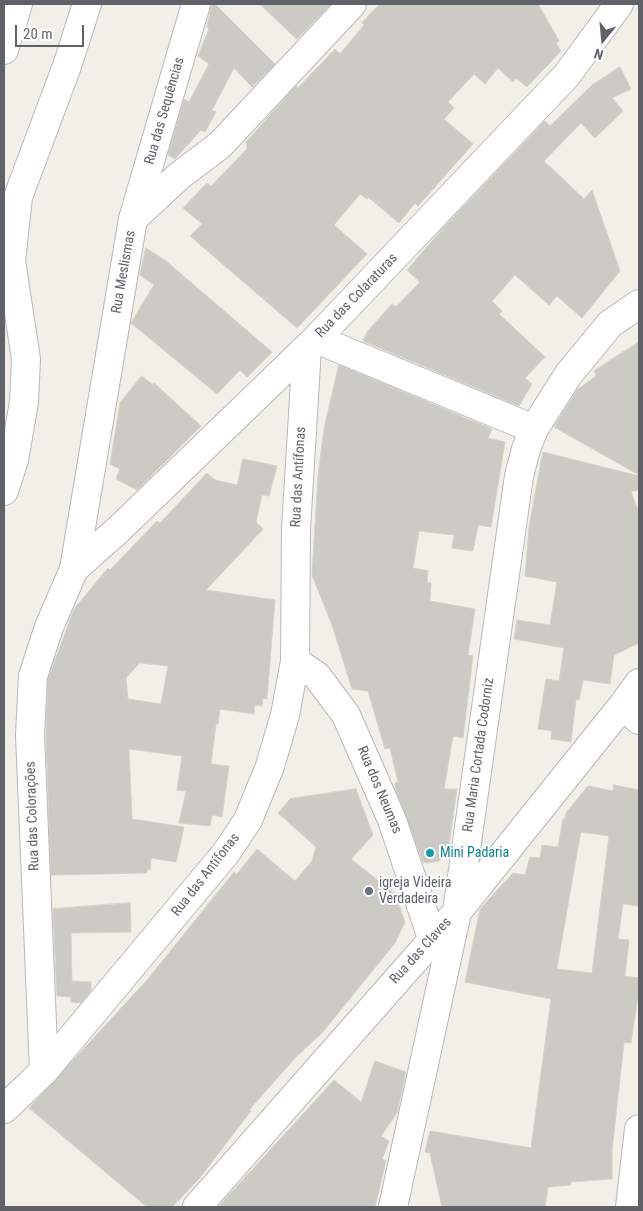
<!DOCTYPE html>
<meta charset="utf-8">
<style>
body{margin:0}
#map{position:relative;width:643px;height:1211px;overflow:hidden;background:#f1efe8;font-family:"Roboto Condensed",sans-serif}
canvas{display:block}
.frame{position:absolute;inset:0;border:5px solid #5f6368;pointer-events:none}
.north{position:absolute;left:578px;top:15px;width:50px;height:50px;-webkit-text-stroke:4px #fff;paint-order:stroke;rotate:197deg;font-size:14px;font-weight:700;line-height:20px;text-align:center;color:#5f6368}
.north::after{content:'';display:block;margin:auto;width:18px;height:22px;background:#5f6368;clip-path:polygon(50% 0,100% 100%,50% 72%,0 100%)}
.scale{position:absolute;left:15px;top:25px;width:69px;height:22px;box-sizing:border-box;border:2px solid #5f6368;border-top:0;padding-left:6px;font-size:15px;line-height:18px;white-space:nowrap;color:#5f6368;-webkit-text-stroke:4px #fff;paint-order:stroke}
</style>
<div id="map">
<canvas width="643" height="1211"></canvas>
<div class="frame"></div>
<div class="north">N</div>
<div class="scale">20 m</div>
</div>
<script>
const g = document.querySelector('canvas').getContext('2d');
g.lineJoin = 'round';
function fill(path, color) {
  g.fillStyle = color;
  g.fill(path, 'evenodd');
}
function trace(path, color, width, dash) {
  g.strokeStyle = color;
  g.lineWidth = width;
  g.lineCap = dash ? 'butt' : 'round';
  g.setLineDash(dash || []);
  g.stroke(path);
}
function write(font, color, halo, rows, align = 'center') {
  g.font = font + ' "Roboto Condensed",sans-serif';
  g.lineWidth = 4;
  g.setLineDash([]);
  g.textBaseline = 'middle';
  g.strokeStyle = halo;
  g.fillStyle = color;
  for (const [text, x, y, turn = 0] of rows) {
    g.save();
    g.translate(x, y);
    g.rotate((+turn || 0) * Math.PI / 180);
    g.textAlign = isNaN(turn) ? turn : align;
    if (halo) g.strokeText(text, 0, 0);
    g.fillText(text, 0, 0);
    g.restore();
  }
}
const building = new Path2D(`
 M212,4H215L275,64L252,87L234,68L212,110L216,112L205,132L201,130L175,159L168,155L184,99L189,102L209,64L198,56L209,29L207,27Z
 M260,4H331L297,39Z
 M380,4H538L559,41L556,43L561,51L527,87L516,78L513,82L498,68L485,84L474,74L448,102L454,108L444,119L473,144L418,206L415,203L399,223L368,197L367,199L360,194L334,225L367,254L297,328L190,236L202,224L183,208L207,183L211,186L247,149L246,142L296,86L298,88L335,49L340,54L364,25L362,23Z
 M620,67L631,89L612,98L623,111L595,138L581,123L544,161L584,199L592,190L620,271L582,318L557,296L549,305L515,275L492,301L502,311L499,314L545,357L525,378L532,384L519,406L363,341L367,332L392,304L396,307L420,282L407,270L444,227L545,121L550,126L592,85Z
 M146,248L166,261L272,352L247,377L240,370L217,394L131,323L154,285L140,275Z
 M639,342V475L554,427L577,390L596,376L594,371Z
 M339,365L492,429L488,438L505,442L491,527L478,525L473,551L452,548L454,535L419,531L413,568L428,571L427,583H431L430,601L475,609L468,655L473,656L463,738L453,736L444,789H457L448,852L439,861L427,863L423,862L396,791L395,783L398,782L390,748L385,749L368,691L352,689L332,625L312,575L318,476L324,429Z
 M142,376L153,385L154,383L201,426L137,490L116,479L120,469L110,464L120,403Z
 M543,452L639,476V490L631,491L639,513V643L614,655L610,684L583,680L579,700L576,699L571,742L551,739L552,731L538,729L546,679L559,681L564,648L514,639L517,620L550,625L557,582L525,576L529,527Z
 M243,459L277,466L269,496L262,495L256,522L263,529L206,590L275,600L267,699L263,698L262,706L255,705L254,714L220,709L218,724H216L211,764L229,766L222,817L212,815L210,826L179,823L186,791L177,790L182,756L129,749L132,819L184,827L176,862L151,858L150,870L147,869V873L51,875L46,735L48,679L74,609L108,568L110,570L157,521L160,523L207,473L215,480L237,485ZM140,663L168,666L161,704L128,699L126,678Z
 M614,785L639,790V906L623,904L618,939L629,940L625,976L639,978V988L631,1043L624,1042L612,1150V1179L571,1182V1185L548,1187L545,1207H442L430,1153L425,1152L430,1131L531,1148L551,999L465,982L480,909L513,873L525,875L530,857L540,858L542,845L558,847L563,819H565L566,813L588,786L613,791ZM581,832L609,836L592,973L557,969Z
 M356,789L373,835L351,859L395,894L405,922L395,943L322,1033L296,1057L249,1110L251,1111L198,1180L172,1207H147L29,1108L148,979L234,872L237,874L257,849L295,881L312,861L316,847L278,813L290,799Z
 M130,903L131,932L71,933L72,981L91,982V991L81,1003L71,1002V997L57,996L53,909Z
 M375,1061L406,1072L397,1113L381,1136L389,1141L382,1159L386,1161L375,1207H218L334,1080L361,1102Z`);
fill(building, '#cccac5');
trace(building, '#d6d1c6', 1);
const minor = new Path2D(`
 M4,50L18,4
 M134,218L179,176L220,145L352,4
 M316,339L534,429
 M4,491L14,460L24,402L26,359L11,261L18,197L67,66L87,4
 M74,569L119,529L316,339L567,75L619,4
 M295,661L317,676L346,715L392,820L432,938
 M623,705L639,683
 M44,1071L30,735L33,676L49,627L74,569L133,219L196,4
 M4,1109L44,1071L226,853L248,820L270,766L285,715L295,661L296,529L307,348
 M197,1207L457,912L623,705L639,720
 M393,1207L457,912L519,476L526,449L534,429L568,375L610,324L639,304
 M630,1207L639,1129`);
trace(minor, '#b5b8bc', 30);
trace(minor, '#fff', 28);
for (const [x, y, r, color] of [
 [430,853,5,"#0f9aa8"],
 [369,891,5,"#6b7280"]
]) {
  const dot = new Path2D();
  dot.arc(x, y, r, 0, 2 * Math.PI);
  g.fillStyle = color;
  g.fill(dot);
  trace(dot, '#fff', 2);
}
write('14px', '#5f6368', '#fff', [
 ["Rua das Sequências",165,111,-74],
 ["Rua Meslismas",124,272,-80],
 ["Rua das Colaraturas",357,296,-46],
 ["Rua das Antífonas",299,477,-87],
 ["Rua Maria Cortada Codorniz",479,755,-82],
 ["Rua dos Neumas",379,790,67],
 ["Rua das Colorações",33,816,-92],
 ["Rua das Antífonas",206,875,-52],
 ["Rua das Claves",421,951,-48]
]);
write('14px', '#0d838f', '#fff', [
 ["Mini Padaria",440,853]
], 'left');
write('14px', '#5b616d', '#fff', [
 ["igreja Videira",379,883],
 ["Verdadeira",379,899]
], 'left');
</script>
